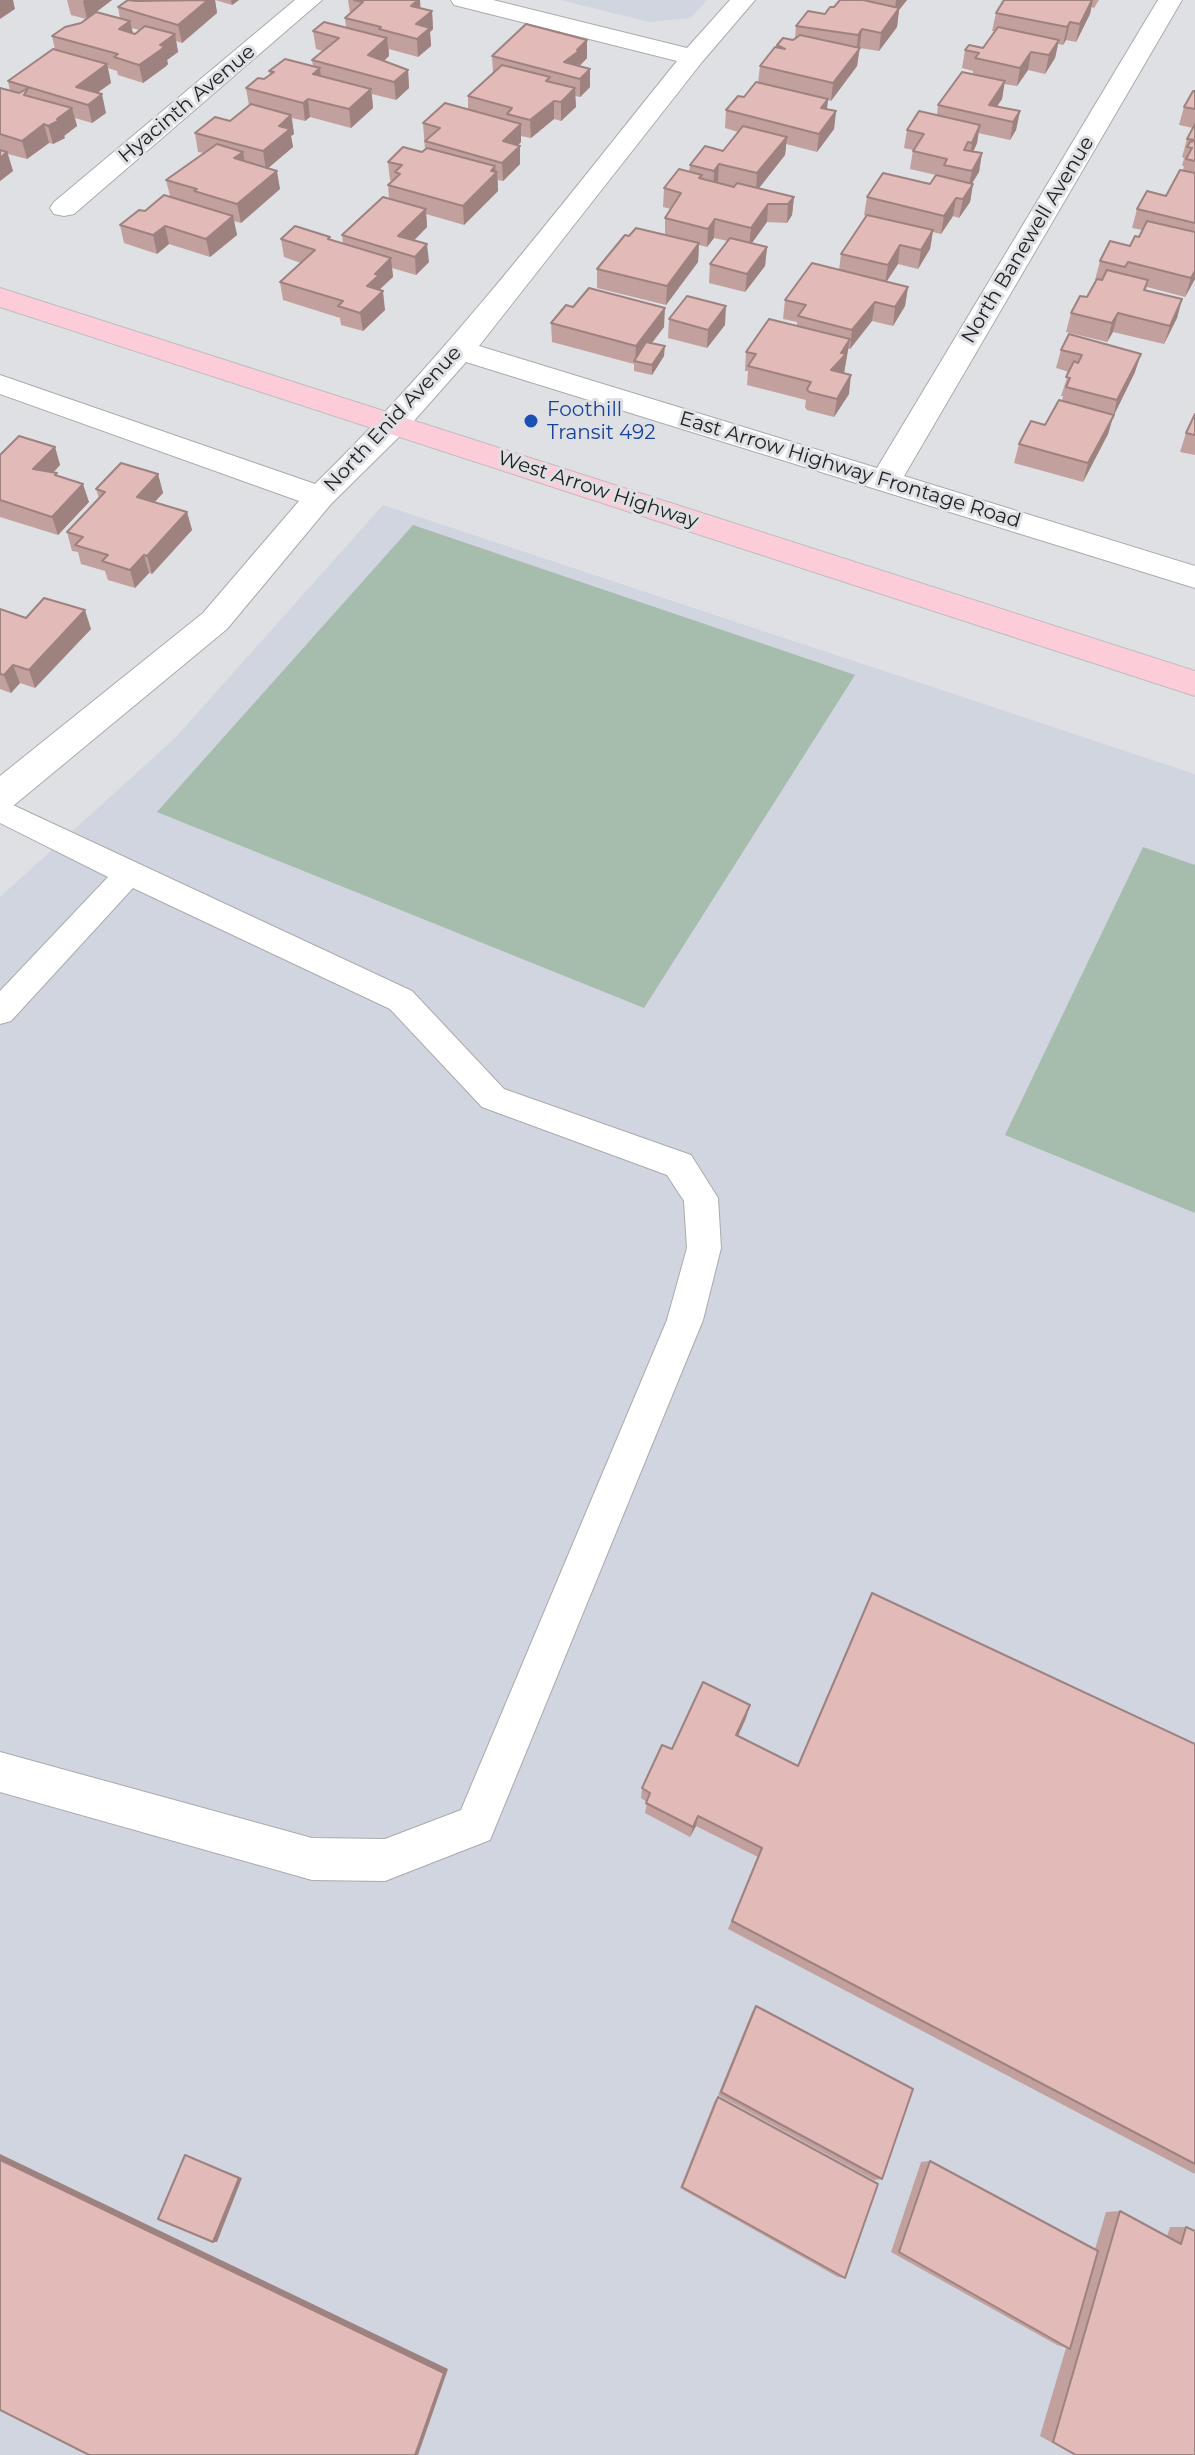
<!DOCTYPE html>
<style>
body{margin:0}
canvas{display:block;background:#dee0e4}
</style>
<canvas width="1195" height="2455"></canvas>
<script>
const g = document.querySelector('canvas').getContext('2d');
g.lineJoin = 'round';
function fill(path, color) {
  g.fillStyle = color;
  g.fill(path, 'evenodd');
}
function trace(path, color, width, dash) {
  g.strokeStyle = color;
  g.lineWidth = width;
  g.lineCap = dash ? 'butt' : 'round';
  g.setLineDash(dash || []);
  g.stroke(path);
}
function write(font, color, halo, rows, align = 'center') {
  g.font = font + ' Montserrat,sans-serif';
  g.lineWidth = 6;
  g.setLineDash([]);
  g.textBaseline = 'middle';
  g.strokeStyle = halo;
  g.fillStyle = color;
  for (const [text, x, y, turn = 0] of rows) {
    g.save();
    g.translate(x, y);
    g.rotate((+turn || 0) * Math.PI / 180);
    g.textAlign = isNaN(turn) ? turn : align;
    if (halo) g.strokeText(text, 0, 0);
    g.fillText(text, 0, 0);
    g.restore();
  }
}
fill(new Path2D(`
 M560,0H707L691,18L649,22Z
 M383,505L1195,774V2455H0V897L175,738Z`), '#d0d5e0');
fill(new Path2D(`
 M413,525L855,675L644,1008L157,812Z
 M1143,847L1195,865V1213L1005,1135Z`), '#a6bcac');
const lane = new Path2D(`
 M0,799L412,991L504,1089L691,1155L718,1198L721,1248L703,1320L490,1840L385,1881L312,1880L0,1792V1752L312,1838L385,1839L461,1810L667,1320L687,1248L684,1201L667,1175L482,1107L390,1009L133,888L11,1021L0,1024V991L108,877L0,823Z`);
const street = new Path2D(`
 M295,0H322L74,214L64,216L54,214L50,208L54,202Z
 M451,0H493L687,48L730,0H755L702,62L479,346L877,468L1158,0H1182L904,476L1195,566V588L466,362L405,431L331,504L227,629L13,806L0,809V776L203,613L299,501L0,394V375L315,484C448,354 560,206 677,61L454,5Z`);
const primary = new Path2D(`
 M0,288L1195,671V696L0,307Z`);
trace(lane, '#aaabaf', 2);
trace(street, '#aaabaf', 2);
trace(primary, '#bdbdbd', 2);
fill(lane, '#fff');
fill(street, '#fff');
fill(primary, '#fdccd9');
fill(new Path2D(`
 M67,0H112L96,12L120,19L118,7L137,0H239L232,5L215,0L217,13L182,43L176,41L178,52L167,60L168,64L165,67L143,83L118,75L117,71L108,68L111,83L97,93L106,113L92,123L75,118L77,126L64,136L65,138L53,144L49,143L27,159L8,154L13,171L0,181V88L10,91L8,81L55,50L52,36L81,23L86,19L71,15ZM132,28L139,30L135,34L133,33Z
 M348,0H420V8L432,11L433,29L430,32L431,46L418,57L389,49V56L384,61L408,70L409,88L396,100L372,94L373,108L351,128L310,117L305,121L292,118L294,134L291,136L293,147L268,168L280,189L241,223L234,221L237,235L210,257L169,244L157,254L124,243L120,225L170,196L166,180L204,153L198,152L195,133L230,121L249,106L246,88L264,79L270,75L269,71L313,66L312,60L323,51L316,49L313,31L346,27L345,18L350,13Z
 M840,0H907L899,10L897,27L879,51L860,48L857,66L831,101L828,100L827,109L836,111L834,129L817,152L786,144L785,155L759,188L794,197L792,215L787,223L767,222L752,243L767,247L765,266L745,292L709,283L710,264L728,241L714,238L707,247L699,245L698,262L666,305L597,288V269L629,236L665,235V218L671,209L663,207L664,188L689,172L690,165L723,151L738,132L725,128L726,110L744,97L758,83L760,66L776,47L777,45L795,38L796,26L825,14L834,7Z
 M1004,0H1099L1094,8L1091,7L1090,14L1076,42L1066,40L1063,45L1058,44L1055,58L1045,74L1028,70L1017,86L1004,84L1002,99L997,106L1020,111L1016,130L1010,140L978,133L977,143L973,152L982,153L979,172L972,184H973L970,202L959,218L953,216L941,234L933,232L930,249L918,269L898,264L886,282L908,287L905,306L893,326L872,321L850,349H848L844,373L849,394L834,417L807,410L805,407L806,400L747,385L748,371H745L746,352L797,326V322L783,319L785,300L839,270L841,254L866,216L864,215L867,197L930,184L936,175L910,169L913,150L904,148L907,130L937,115L938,105L973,74V71L962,68L965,50L983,48L995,31H992L996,13Z
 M587,40V58L580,66L590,69V87L580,97L575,96L576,107L561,121L554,119L531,138L521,136V142L518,145L520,164L503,181L498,180V191L464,225L426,214L427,227L414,240L429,262L416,275L392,268L393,277L380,289L385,310L363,331L341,325L340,318L283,300L280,282L301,263L284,257L281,239L331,240L343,244L342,235L389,198L388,185L392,181L390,180L388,162L422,152L425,150L423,123L468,109V96L493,73L492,56Z
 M1195,91V279L1185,297L1147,287L1146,290L1182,299L1177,318L1164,344L1113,332L1107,342L1066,332L1071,313L1087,297L1097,280H1095L1100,261L1130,246L1139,237L1142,230L1132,228L1137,209L1166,196L1183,170L1184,166H1182L1184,158L1182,157L1187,139L1193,128L1179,125L1184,107Z
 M669,319L725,325L707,348L668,338Z
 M551,323L664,327L652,343L664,356L652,375L634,371V364L552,342Z
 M1069,334L1135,372L1113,417L1108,434L1083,482L1014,463L1019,444L1045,425L1062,401L1063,396H1061L1069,372L1056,368L1061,350Z
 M1195,414V455L1180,452L1186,433Z
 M55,447L60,465L53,473L89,502L58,535L0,517V455Z
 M158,474L163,493L155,502L187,512L192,530L152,574L149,573L135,588L108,580L105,571L81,564L78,552L72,551L67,532L99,498L96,489Z
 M0,609L26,618L91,629L35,688L20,683L11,693L0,689Z
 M746,1718L738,1736L798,1766L1195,1744V2174L728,1929L758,1857L696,1826L690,1837L645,1813L647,1802L641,1798L642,1788L672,1749Z
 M756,2006L882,2179L874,2180L718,2095L752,2012Z
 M718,2097L845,2278L838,2277L680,2188L715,2100Z
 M930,2161L1095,2249L1106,2212L1120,2211L1167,2236L1170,2227H1186L1195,2455H1074L1040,2436L1066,2348L1057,2345L891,2252L921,2162Z`), '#c2a09d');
fill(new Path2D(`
 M0,0H13L15,9L0,19Z
 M85,0H112L87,19L83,1Z
 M208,0H215L217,13L182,43L178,25Z
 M231,0H239L232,5Z
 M418,0H420L421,17L411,6Z
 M896,0H907L899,10L897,27L879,51L881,33L894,15Z
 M1092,0H1093L1090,14L1076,42L1080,24Z
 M432,11L433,29L430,32L431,46L418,57L416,24Z
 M130,21L134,39L119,29Z
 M1070,22L1066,40L1063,45L1067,27Z
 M862,29L857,66L831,101L833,83L856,53L858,35Z
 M175,34L178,52L167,60L168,64L165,67L143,83L139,65L160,45Z
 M387,38L389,56L370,73L368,55Z
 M587,40V58L580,65L564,62Z
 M1059,40L1055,58L1045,74L1049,55Z
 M1031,52L1028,70L1017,86L1020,68Z
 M107,64L111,83L83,103L76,87Z
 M320,68L322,86L313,74Z
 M590,69V87L580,97V79Z
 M408,70L409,88L396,100L394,82Z
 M1005,81L1002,99L990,117L989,105Z
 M575,88L576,107L561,121V102Z
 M371,89L373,108L351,128L349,109Z
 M102,94L106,113L92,123L88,105Z
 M308,99L310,117L305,121L303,103Z
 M828,99L826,117L821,108Z
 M554,101V119L531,138L530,120Z
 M72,108L77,126L64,136L65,138L53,144L48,126Z
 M836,111L834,129L817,152L819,134Z
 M1020,111L1016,130L1010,140L1013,122Z
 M291,115L294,134L291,136L293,147L266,170L263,151L279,126Z
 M44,124L49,143L27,159L22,141Z
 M521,124V142L504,159L503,141Z
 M980,125L977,143L969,161L972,143Z
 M787,137L785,155L756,192L757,173Z
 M520,146V164L503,181L502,163Z
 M7,152L13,171L0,181V158Z
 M243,152L246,170L234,158Z
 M982,153L979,172L968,189L972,171Z
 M719,164L718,182L713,189L714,171Z
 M495,166L496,174L497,172L498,191L464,225L463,206Z
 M277,171L280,189L241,223L237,204Z
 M973,184L970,202L959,218L963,199Z
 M794,197L792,215L787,223L788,204Z
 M956,198L953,216L941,234L944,216Z
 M768,204L767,222L749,247L751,228Z
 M426,209L427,227L402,253L398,236Z
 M233,216L237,235L210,257L206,239Z
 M715,219L714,238L707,247L708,229Z
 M165,226L169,244L157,254L153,235Z
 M933,230L930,249L918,269L921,250Z
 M699,243L698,262L666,305L667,286Z
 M427,244L429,262L416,275L415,257Z
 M900,245L898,264L885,284L888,265Z
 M767,247L765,266L745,292L747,274Z
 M391,258L393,277L380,289L381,293L383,291L385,310L363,331L360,313L367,286L375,274Z
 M1195,271V279L1185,297L1191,278Z
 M908,287L905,306L893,326L895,307Z
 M1182,299L1177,318L1164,344L1170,326Z
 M875,302L872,321L850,349L852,330Z
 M726,306L725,325L707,348L708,330Z
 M665,308L664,327L637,362L635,361L636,346Z
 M1118,313L1113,332L1107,342L1112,323Z
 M850,339L844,373L831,370L841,353Z
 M665,346L664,356L652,375V365Z
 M1141,354L1135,372L1113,417L1108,434L1083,482L1088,463L1113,417L1117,400Z
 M851,375L849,394L834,417L837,399Z
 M55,447L60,465L39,487L33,469Z
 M158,474L163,493L142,515L137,497Z
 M83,484L89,502L58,535L52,517Z
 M187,512L192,530L152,574L147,556Z
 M144,555L149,573L135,588L130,570Z
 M85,610L91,629L35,688L29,670Z
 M13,665L20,683L11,693L4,675Z
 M750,1705L746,1718L733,1747L736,1735Z
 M698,1816L696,1826L690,1837L693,1827Z
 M0,2154L448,2369L418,2455H415L0,2160Z
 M185,2155L242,2178L217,2242H213Z`), '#9e8280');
const building = new Path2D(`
 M128,0L136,1L208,0L178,25L118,7Z
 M354,0H418L411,6L432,11L416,24L430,28L417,39L379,29L381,27L345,18L363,2Z
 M840,0H863L899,8L881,33L862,29L858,35L796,26L808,11L825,14L830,7H834Z
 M1004,0H1092L1080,24L1070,22L1067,27L996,13Z
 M96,12L130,21L119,29L135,34L145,26L175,34L160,45L164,46L162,49L139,65L114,57L118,54L52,36L65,27L81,23Z
 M324,22L387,38L368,55L408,70L394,82L312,60L339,38L313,31Z
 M526,24L587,40L577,50L579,51L564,62L590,69L580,79L492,56Z
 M998,27L1059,40L1049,55L1031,52L1020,68L975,58L979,53L965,50L969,45L983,48Z
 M800,35L860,48L833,83L760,66L775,47L785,49L777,45L783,38L793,40Z
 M53,49L107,64L76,87L102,94L88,105L8,81Z
 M285,59L320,68L313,74L371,89L349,109L308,99L303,103L246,88L258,78L264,79L274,72L269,71Z
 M502,65L550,77L546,81L575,88L561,102L554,101L530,120L507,114L512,108L468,96Z
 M962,72L1005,81L989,105L1020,111L1013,122L938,105Z
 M756,82L828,99L821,108L836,111L819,134L726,110L738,96L744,97Z
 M0,88L19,93L28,88L24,95L72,108L57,119L60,120L48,126L44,124L22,141L0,134Z
 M1193,91H1195V109L1184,107Z
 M445,103L521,124L503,141L520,146L502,163L425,141L440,128L423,123Z
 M251,104L291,115L279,126L290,129L263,151L195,133L215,117L230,121Z
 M919,111L980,125L972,143L968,142L964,150L982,153L972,171L944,165L947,159L913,151L924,134L907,130Z
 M1195,124V140L1187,139Z
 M743,126L787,137L757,173L719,164L714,171L690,165L705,146L723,151Z
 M1195,141V161L1186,159L1192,148L1187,147L1190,142Z
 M217,144L243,152L234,158L277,171L237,204L194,191L197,189L166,180Z
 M403,147L422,152L427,148L495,166L491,171L497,172L463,206L388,185L400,174L395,172L402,165L388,162Z
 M0,150L7,152L0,158Z
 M679,169L702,175L699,178L734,187L737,183L794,197L788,204H768L751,228L715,219L708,229L665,218L681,193L664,188Z
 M1180,170L1195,173V223L1137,209L1147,191L1166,196Z
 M883,173L930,184L936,175L973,184L963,199L956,198L944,216L867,197Z
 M164,195L233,216L206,239L165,226L153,235L120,225L139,210L145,211Z
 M383,197L426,209L398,236L427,244L415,257L342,235Z
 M867,215L933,230L921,250L900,245L888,265L841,254Z
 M1147,221L1195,232V271L1191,278L1128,262L1125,267L1100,261L1110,241L1130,246L1135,236L1139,237Z
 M295,226L330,237L328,239L391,258L375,274L379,275L367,286L383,291L360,313L338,306L343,301L280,282L315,250L281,239Z
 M636,228L699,243L667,286L597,269L625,235L629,236Z
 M730,238L767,247L747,274L710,264Z
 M812,263L908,287L895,307L875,302L852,330L798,316L806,305L785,300Z
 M1107,270L1148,280L1144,290L1182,299L1170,326L1118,313L1112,323L1071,313L1080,296L1087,297L1097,279L1102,280Z
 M589,288L665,308L636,346L551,323L566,305L573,307Z
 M687,296L726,306L708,330L669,319Z
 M769,319L850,339L841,353L846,354L831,370L851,375L837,399L809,392L807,389L811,382L748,366L756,354L746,352Z
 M1069,334L1141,354L1117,400L1066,387L1070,378L1066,377L1074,361L1078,363L1082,355L1061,350Z
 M646,342L665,346L652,365L634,361Z
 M1059,400L1114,415L1088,463L1019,444L1031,421L1045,425Z
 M1195,414V435L1186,433Z
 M19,436L55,447L33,469L57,473L55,475L83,484L52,517L0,500V455Z
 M121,463L158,474L137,497L187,512L147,556L144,555L130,570L102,561L108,555L75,545L83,537L67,532L105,492L96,489Z
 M44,598L85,610L29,670L13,665L4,675L0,674V609L26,618Z
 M872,1593L1195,1744V2164L732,1921L762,1848L698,1816L693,1827L646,1803L650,1793L642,1788L662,1745L672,1749L703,1682L750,1705L736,1735L798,1766Z
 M756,2006L913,2089L882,2179L721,2092Z
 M718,2097L878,2184L845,2278L682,2187Z
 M185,2155L239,2178L213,2242L158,2219Z
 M0,2160L444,2373L415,2455H89L0,2410Z
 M930,2161L1098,2251L1070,2349L899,2252Z
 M1120,2211L1181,2244L1186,2227L1195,2231V2455H1076L1053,2442Z`);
fill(building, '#e2bab7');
trace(building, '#9e8280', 2);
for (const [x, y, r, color] of [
 [531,421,8,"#1a4fb4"]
]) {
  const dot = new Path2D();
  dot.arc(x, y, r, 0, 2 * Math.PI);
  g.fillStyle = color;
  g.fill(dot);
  trace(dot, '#dee0e4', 3);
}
write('20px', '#222224', '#dee0e4', [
 ["Hyacinth Avenue",187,104,-40],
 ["North Banewell Avenue",1028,240,-59],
 ["North Enid Avenue",393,419,-47],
 ["East Arrow Highway Frontage Road",850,470,17],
 ["West Arrow Highway",598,490,18]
]);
write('20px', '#164399', '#dee0e4', [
 ["Foothill",547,410],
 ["Transit 492",547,433]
], 'left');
</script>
